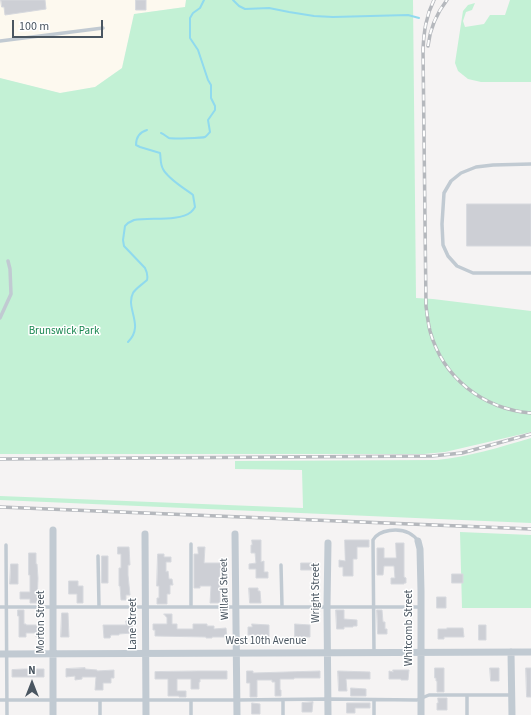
<!DOCTYPE html>
<style>
body{margin:0}
#map{position:relative;width:531px;height:715px;overflow:hidden;background:#f5f3f3;font-family:"Source Sans 3",sans-serif}
canvas{display:block}
.north{position:absolute;left:12px;top:663px;width:40px;height:40px;-webkit-text-stroke:3px #fff;paint-order:stroke;rotate:0deg;font-size:11px;font-weight:700;line-height:16px;text-align:center;color:#4a5661}
.north::after{content:'';display:block;margin:auto;width:14px;height:18px;background:#4a5661;clip-path:polygon(50% 0,100% 100%,50% 72%,0 100%)}
.scale{position:absolute;left:12px;top:20px;width:91px;height:18px;box-sizing:border-box;border:2px solid #4a5661;border-top:0;padding-left:5px;font-size:12px;line-height:14px;white-space:nowrap;color:#4a5661;-webkit-text-stroke:3px #fff;paint-order:stroke}
</style>
<div id="map">
<canvas width="531" height="715"></canvas>
<div class="north">N</div>
<div class="scale">100 m</div>
</div>
<script>
const g = document.querySelector('canvas').getContext('2d');
g.lineJoin = 'round';
function fill(path, color) {
  g.fillStyle = color;
  g.fill(path, 'evenodd');
}
function trace(path, color, width, dash) {
  g.strokeStyle = color;
  g.lineWidth = width;
  g.lineCap = dash ? 'butt' : 'round';
  g.setLineDash(dash || []);
  g.stroke(path);
}
function write(font, color, halo, rows, align = 'center') {
  g.font = font + ' "Source Sans 3",sans-serif';
  g.lineWidth = 3;
  g.setLineDash([]);
  g.textBaseline = 'middle';
  g.strokeStyle = halo;
  g.fillStyle = color;
  for (const [text, x, y, turn = 0] of rows) {
    g.save();
    g.translate(x, y);
    g.rotate((+turn || 0) * Math.PI / 180);
    g.textAlign = isNaN(turn) ? turn : align;
    if (halo) g.strokeText(text, 0, 0);
    g.fillText(text, 0, 0);
    g.restore();
  }
}
fill(new Path2D(`
 M0,0H186L185,7L134,14L122,68L95,87L60,93L0,78Z`), '#fdf9ef');
fill(new Path2D(`
 M186,0H413L416,298L433,299L531,311V432L458,449L445,452L424,454H0V78L60,93L95,87L122,68L134,14L185,7Z
 M510,0H531V82H481L468,79L458,71L455,63L463,11L468,5L475,3L472,10L466,12L463,21L465,27L484,24L490,15H505Z
 M531,438V523L0,500V496L303,508L302,470L235,469V461L437,460C469,457 500,447 531,438Z
 M460,532L531,535V608H462Z`), '#c3f1d5');
trace(new Path2D(`
 M233,0L239,6L245,9L269,8L289,12L314,16L333,17L408,15L419,18
 M161,133C164,134 167,137 169,138C172,139 203,138 205,137C207,136 209,133 210,132L208,120L215,110V106L211,98V85L208,80L198,50L190,38V18L193,13L200,8L204,0
 M128,342C145,325 125,309 133,293C136,288 143,284 147,280C148,276 147,272 145,268L124,246L123,240L125,226L128,223L134,220C149,217 179,222 191,212C192,211 194,209 195,207L193,195C184,188 168,179 163,169C160,164 161,158 160,153L140,147L136,145C136,137 140,132 147,130`), '#90daee', 2);
const building = new Path2D(`
 M1,0H45L46,9L5,15L4,7H2Z
 M136,0H146V10H136Z
 M467,204H531V246H467Z
 M252,540H261V562L264,561V572H268V578H256V569H249V564L256,563L255,553H251V545H252Z
 M345,540H369V547H357V559H353V576H343V567H339V560L345,561Z
 M396,543H404V577L406,578V583H404V584H391V578H395L394,566H384L383,575H377V548H384V558H396Z
 M118,547H129L130,565H128V575L130,595H126V600H121L120,586H119V568H121V554H118Z
 M198,547H205L204,563H221V568H220V603H210L211,586H200V588H194V554H198Z
 M29,553H36V564H37L38,578L37,603H30V599H20V592H30V575H29Z
 M158,554H164V557H171V562H166V572L168,571L169,579H172L173,585H170V594H167V604H157V598H159V586H157Z
 M102,556H108V583H102Z
 M301,563H316L315,570H301Z
 M11,564H18V584H10Z
 M452,574H463V583H452Z
 M69,581H78V586H83V603H77V594H69Z
 M249,588H258V591H260L261,603H250Z
 M437,597H446V608H437Z
 M18,610H24V624H26V625H42V637H36V633H26V637H19V616H18Z
 M336,610H344V619L357,620V626H353V627H344V629H337Z
 M377,610H382L383,622H385V629H387V634H378Z
 M62,613H68L69,637H61Z
 M164,614H172V624H177V629H193V624H207V626H214V629L226,628L227,637H212V638H206V637L155,636V630H153V624H167V618Z
 M126,621H133L132,633L119,634V635H111L110,638H104L103,625H126Z
 M252,624L269,625V637H262V635H248V627H252Z
 M295,624L310,625V637H295Z
 M479,625H486V640H479Z
 M447,628H463L464,637H444V639H438V629H447Z
 M85,668V669L97,670V671L114,670V678H111V683H103V690H95L96,677H82V679L75,680V676L66,677V669Z
 M435,668H444V692H437V681H436V678H435Z
 M490,668H499V681H491Z
 M526,668H531V697H527Z
 M24,669H44V677H12V670Z
 M393,670H409L408,680H401V679H389V671L393,672Z
 M197,671H227V679H200V682H199V689H191V679H177V691H186V697H179V696H168V679H155V672Z
 M247,671H253V673L320,671V678H294V679H280V690H281V696H275V682H272V680H257V697H250V683H247Z
 M338,671L370,672V679H346L347,691H339Z
 M351,688L366,689V696H351Z
 M438,698H447V710H437V703H438Z
 M313,702L312,712H302V703Z
 M252,703L260,704V714H252Z
 M347,703H370V708H355V713H347Z`);
fill(building, '#cdcfd5');
trace(building, '#d7d9de', 1);
trace(new Path2D(`
 M0,41L103,28
 M531,164L493,165L476,167L461,173L451,181L444,193L442,224L443,245L448,256L457,266L473,273H531
 M0,318L11,294L10,269L8,261
 M191,544V607
 M6,545L7,715
 M98,556L99,607
 M281,565L282,606
 M0,607H421
 M374,653L373,540C379,529 399,528 409,533C413,535 416,538 418,541
 M467,695V715
 M0,700H237L328,699L417,700L429,695H512
 M100,700V715
 M191,700V715
 M283,700V715
 M374,700V715`), '#c1cad2', 3.5);
trace(new Path2D(`
 M53,530V715
 M145,534L146,715
 M235,534L237,715
 M418,541L420,549L421,591V715
 M328,543L327,606L328,715
 M511,652L512,715
 M0,654L531,652`), '#c1cad2', 7);
const rail = new Path2D(`
 M434,0C426,16 424,31 423,49L426,306C427,314 428,323 430,331C443,378 483,409 531,413
 M428,46C430,29 436,14 447,0
 M0,459L432,456L462,453L531,434
 M0,507L531,529`);
trace(rail, '#b5b8bd', 3.5);
trace(rail, '#fff', 2, [6]);
write('11px', '#17864f', '#fff', [
 ["Brunswick Park",64,332]
]);
write('11px', '#4a5661', '#fff', [
 ["Willard Street",225,589,-91],
 ["Wright Street",317,593,-90],
 ["Morton Street",42,622,-90],
 ["Lane Street",134,624,-90],
 ["Whitcomb Street",410,628,-90],
 ["West 10th Avenue",266,642]
]);
</script>
